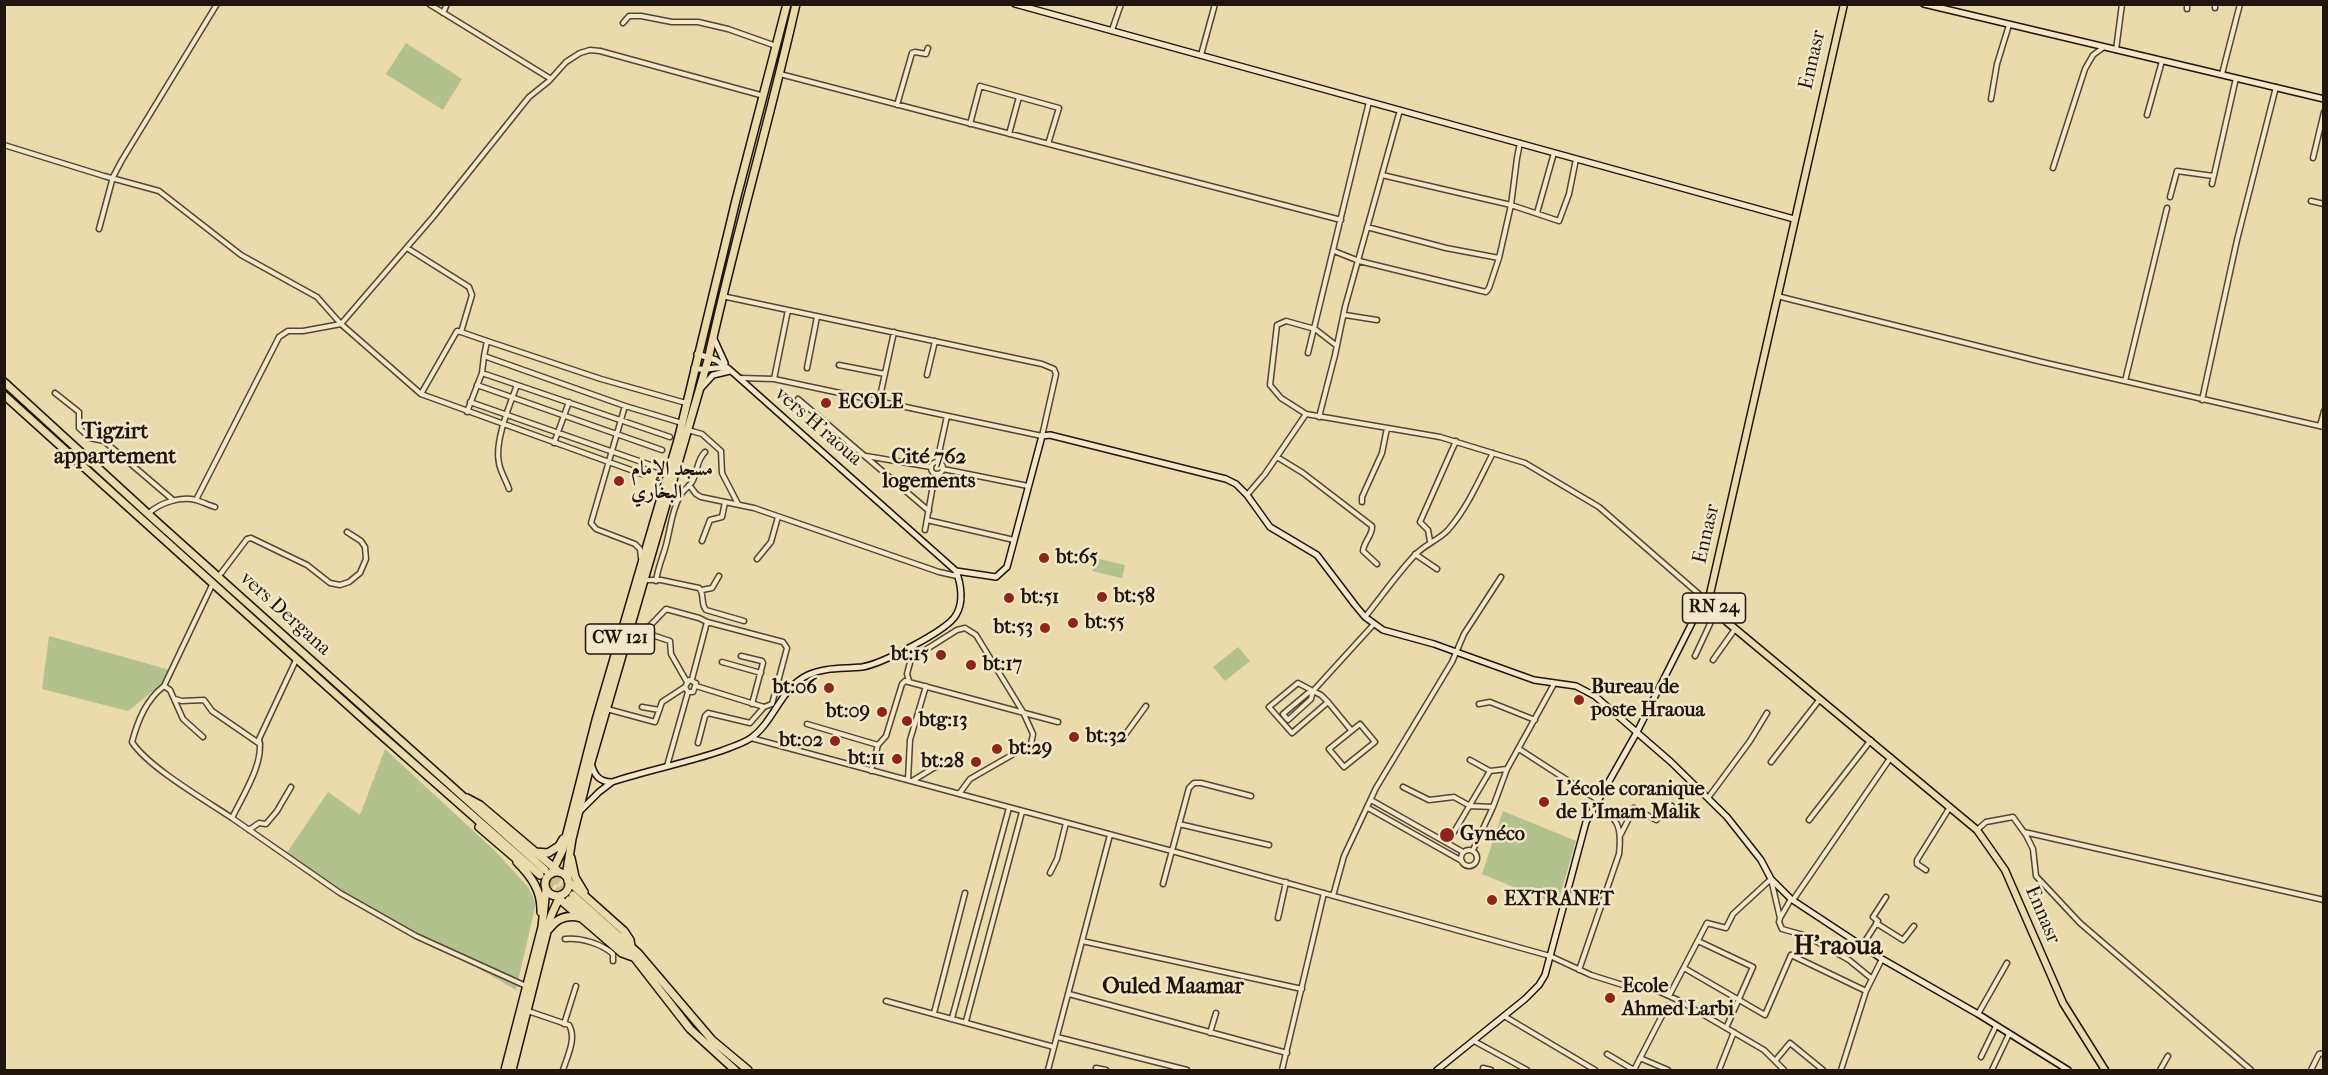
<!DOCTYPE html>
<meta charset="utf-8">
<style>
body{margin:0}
#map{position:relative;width:2328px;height:1075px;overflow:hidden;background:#ebdaab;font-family:"IM FELL French Canon",serif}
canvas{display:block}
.frame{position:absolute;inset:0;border:6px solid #1e150d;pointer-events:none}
</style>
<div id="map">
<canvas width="2328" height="1075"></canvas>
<div class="frame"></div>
</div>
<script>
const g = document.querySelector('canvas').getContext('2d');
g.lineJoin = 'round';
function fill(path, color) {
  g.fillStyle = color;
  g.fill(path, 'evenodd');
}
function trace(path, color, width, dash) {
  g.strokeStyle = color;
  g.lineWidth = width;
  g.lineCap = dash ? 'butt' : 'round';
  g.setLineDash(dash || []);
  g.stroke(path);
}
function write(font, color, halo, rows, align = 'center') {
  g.font = font + ' "IM FELL French Canon",Amiri,serif';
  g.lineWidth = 5;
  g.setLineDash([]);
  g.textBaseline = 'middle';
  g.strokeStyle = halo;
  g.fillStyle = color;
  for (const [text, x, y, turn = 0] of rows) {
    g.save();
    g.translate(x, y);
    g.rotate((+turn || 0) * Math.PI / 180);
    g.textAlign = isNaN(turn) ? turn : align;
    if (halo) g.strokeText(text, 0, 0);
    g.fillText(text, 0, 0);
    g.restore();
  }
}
fill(new Path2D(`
 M406,43L462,79L443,110L386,74Z
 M1095,558L1125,565L1122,578L1092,571Z
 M49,636L170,670L162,684L128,711L42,689Z
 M1238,647L1250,661L1225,681L1213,667Z
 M385,749L494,850L528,887L536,903L516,990L284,857L328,792L360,815Z
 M1503,811L1576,841L1557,905L1482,874Z`), '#b2c18d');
trace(new Path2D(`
 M546,871L573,895
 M540,875L569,900`), '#ccbc93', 7, [7, 3.5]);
const street = new Path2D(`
 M429,4L551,79
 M2215,8V4
 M2187,9V4
 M443,13L447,4
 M623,23L629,16H641L672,22H698L728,29L776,46
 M1112,30L1121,4
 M2116,50L2122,4
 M1201,55L1215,4
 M780,74L1341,220
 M2222,74L2240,4
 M1991,99L1997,64L2009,25
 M897,105L912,53L915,52L926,54L928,48
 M2147,115L2162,61
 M970,124L980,86L1059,108L1048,144
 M1009,134L1019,97
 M4,145L104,176L159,191L241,255L317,297L341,324L421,394L642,474
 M2313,158L2324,112
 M2053,168L2085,69L2093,55L2104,47
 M1382,175L1511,205L1517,158L1520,143
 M2212,184L2236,78
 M2170,197L2177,171L2213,176
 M2311,201L2324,204
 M1537,213L1554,153
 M99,229L113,177L122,160L217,4
 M407,248L469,287L472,295L461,332L487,341
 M1334,251L1359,261L1486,292L1489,288L1499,258L1446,248L1367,227
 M1499,258L1511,205L1559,221L1569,194L1576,159
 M722,296L1042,364L1054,369L1056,374L1042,436L774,379L740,378
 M1777,296L2042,362L2324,427
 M1345,315L1377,320
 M1337,346L1315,329L1286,321L1277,325L1270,385L1281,398L1306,414L1440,437L1525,463L1599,507L1700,595L1703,601
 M1308,353L1369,102
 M839,365L885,374
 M807,368L817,317
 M482,373L670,437
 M927,375L935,341
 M774,379L788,310
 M2125,381L2167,208
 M477,385L662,450
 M55,393L79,412V428L90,438L104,441L173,500
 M421,394L457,331L461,332
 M798,399L929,511
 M2202,400L2237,240L2276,87
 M879,401L894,332
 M470,402L659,468
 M625,406L591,523L596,529L635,544L640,549L641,558
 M467,412L482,373L484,356
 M1319,417L1335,355L1345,307L1400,110
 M682,423L625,406L484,356L487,341L601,379L686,403
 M2320,426L2324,411
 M688,430L702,434L721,451L722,473L738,504
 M554,443L569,402
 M866,456L931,467
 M1277,457L1303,473L1372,526C1373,535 1364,541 1363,551L1377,564
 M937,462L947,416
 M931 468a6 6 0 1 1 12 0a6 6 0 1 1-12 0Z
 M943,469L1028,486
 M689,485L696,494L701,497L754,508L939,572L957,576
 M509,489C506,480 500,471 499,463C494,442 510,404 517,385
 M1247,495L1265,474L1306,414
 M196,500L279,337L288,331H303L341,324L433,217L529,97L549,81L566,62L580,53L590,50L600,51L764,96
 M1362,502V497L1382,453L1387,428
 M149,513C160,503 180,496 196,500C202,502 209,505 215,507
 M927,520L1014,540
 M925,530L935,474
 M702,541L710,520L722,517L725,502
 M1430,541L1428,530L1420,522L1456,441
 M1415,554L1437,569
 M757,559L771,542L778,517
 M219,576L247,539L251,538L307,565L330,583L340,585L349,582L360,573L366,559L365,547L361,541L347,532
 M645,580H661L699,588C705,594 700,603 706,610L744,621
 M656,581C658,566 664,555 667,541C671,525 672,510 680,496C683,490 689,487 692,482C698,472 696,461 705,452
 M702,590L712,588L719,576
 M1365,617C1382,596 1397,574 1415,555C1425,544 1439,540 1448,530C1468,507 1480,478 1493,453
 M631,628L670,641L671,654L687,682
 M645,631L666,609L699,618L707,622
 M741,656L762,661L763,663L752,704
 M1695,656L1716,611
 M1713,660L1735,629
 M722,662L761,673
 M692,679L707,622L783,642L787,648L772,704L764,707L696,686
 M909,681L907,674L911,659L957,630L965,628L976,635L1023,712L1033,734L1031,744L970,779L959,794
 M164,686L213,583
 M1313,691L1311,699L1288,720L1283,714L1308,693L1313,691L1321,695L1328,702
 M175,699L182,701L204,700L212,711L260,744
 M1479,704L1490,702L1535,720
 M642,707L659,710
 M607,709L655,722L662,702L685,687L689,680L696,683L693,692H688L685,687
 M807,724L878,745
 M1360,724L1375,742L1344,767L1329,749Z
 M1351,730L1328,702L1292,733L1269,707L1298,683L1313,691L1374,624
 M203,737L183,719L170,690L164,686C146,700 138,720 132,742C148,767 205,800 232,818C242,797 265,762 259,739L296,660
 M751,738L1172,851L1550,956L1591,975L1626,986L1644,987L1660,992L1680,1001L1764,1050L1784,1070
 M1122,739L1146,706
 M698,743L705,716L708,713L750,723L764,707
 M1519,749L1598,800
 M1470,760L1490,771
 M1771,762L1820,699
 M667,766L688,692
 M871,771L878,745L886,736L902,684L905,681L1058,722
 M908,780L910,740L926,686
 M912,781L942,763
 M1403,787L1429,800L1454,797L1470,806L1493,807L1507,769L1554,684
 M1708,798L1750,741L1767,713
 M1371,800L1463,852
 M1368,808L1462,861
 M232,818L340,893L416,936L526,986
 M1809,820L1871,740
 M1179,824L1269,845
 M249,830L259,823L266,824L277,811L291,787
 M1977,830L1986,822L2013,817L2026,835L2033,849L2036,876L2080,923L2251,1070
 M1454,832L1490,771L1507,769
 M2024,832L2324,900
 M1621,834L1634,808L1656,820L1672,806
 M1461 858a8 8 0 1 1 16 0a8 8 0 1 1-16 0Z
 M1473,850L1493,807
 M1926,870L1917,864V860L1950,807
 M1050,873L1057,859L1066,823
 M1771,879L1780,918L1779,922L1782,929L1807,936L1849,960L1871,978
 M1163,884L1189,788L1194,783H1201L1251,796
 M1333,896L1344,856L1376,788L1452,662L1464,634L1501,577
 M1793,900L1891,757
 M1278,918L1286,882
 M1780,918L1791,899
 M1876,923L1903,940L1914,926
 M565,939C580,937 602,944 613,954V961
 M1082,941L1302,989
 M1698,941L1753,967L1726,1028
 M1862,946L1878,921L1873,917L1886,897
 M1684,968L1765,1015L1791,955L1866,991
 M1579,970L1619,854C1622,828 1619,818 1596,805
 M1069,994L1287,1053
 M1669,996L1707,923L1726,928L1733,914L1771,879
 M886,1001L1054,1047
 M528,1011L569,1025C577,1038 567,1057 563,1070
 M934,1013L965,893
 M1978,1014L2007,963
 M1504,1016L1595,1070
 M952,1018L1009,808
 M966,1021L1022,812
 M564,1024L576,986
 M1210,1033L1216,1013
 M1057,1037L1187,1070
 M1474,1041L1527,1070
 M1607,1054L1634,1070
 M1981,1057L1996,1026
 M1640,1058L1668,1070
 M1775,1061L1790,1043L1823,1070
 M1096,1068L1106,1070
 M1048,1070L1110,835
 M1282,1070L1324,893
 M1483,1070V1068L1491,1070
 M1634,1070L1667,1006
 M1719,1070L1734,1032
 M1841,1070L1866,991L1882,959
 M1992,1070L2009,1034
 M2160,1070L2168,1056
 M2311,1070L2319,1054L2324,1053`);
const secondary = new Path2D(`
 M1015,4L1794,219
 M1924,4L2324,99
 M714,339L725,363
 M694,368C706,372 716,365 728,369
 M701,388L713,375L730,371
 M956,571L996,577L1007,567L1042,436L1050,435L1226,479L1236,484L1247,495L1270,527L1317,555L1355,605L1365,617L1383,630L1434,644L1534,680L1576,686L1595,696L1671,762L1727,817L1761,860L1771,879L1791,899L1882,959L1978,1014L2068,1070
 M612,782C648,770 686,763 721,751C731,747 742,744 751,738C774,722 781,687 808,675C825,667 844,669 862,667C881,664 947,631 956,615C964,602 961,584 956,571L729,369L716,360L697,354
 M580,811L599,792L612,782C599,782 594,775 591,763
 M1437,1070L1525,999L1539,985L1545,975L1586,822L1637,732L1703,601L1710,594`);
const primary = new Path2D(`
 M1844,4L1710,594V603L1727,622L1977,830L2005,870L2063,1003L2105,1070`);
const highway = new Path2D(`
 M4,382L158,523L545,870
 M4,395L371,726L540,875
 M467,798L480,805L559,872
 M479,827L521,863
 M535,852L548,853L559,846L563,839
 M571,858L575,877L584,892
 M517,862C531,876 542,891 541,912
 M545 884a12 12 0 1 1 24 0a12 12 0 1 1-24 0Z
 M551,874L563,849L596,720L678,440L736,200L787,4
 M568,880L567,870L572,839L591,762L708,360C734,241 769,124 796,4
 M568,881L624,931L630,940L631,946
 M573,895L638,953L712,1040L748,1070
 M556,896L622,953L633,957
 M569,900L634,957L690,1029L735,1070
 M549,929C557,918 568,914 581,918
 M505,1070L542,927L546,889
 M512,1070L551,916L560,896`);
trace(street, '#514634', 7);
trace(secondary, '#1e150d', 8);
trace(primary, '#1e150d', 9);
trace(highway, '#1e150d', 10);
trace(street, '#f2e7c8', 4);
trace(secondary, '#f2e7c8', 5);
trace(primary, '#ebdaab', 6);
trace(highway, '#ebdaab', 7);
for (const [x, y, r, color] of [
 [826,403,6,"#8f2418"],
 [619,481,6,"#8f2418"],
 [1044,558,6,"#8f2418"],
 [1102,597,6,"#8f2418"],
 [1009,598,6,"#8f2418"],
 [1073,623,6,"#8f2418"],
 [1045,628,6,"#8f2418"],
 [941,655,6,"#8f2418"],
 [971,665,6,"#8f2418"],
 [829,688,6,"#8f2418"],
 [1579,700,6,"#8f2418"],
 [882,712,6,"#8f2418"],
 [907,721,6,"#8f2418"],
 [1074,737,6,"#8f2418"],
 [835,741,6,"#8f2418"],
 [997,749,6,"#8f2418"],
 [897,759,6,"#8f2418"],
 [976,762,6,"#8f2418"],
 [1544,802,6,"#8f2418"],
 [1447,835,8,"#8f2418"],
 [1492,900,6,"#8f2418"],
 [1610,998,6,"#8f2418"]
]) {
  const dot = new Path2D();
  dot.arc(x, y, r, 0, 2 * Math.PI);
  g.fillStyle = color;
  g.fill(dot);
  trace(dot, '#f2e7c8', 2);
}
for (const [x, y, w] of [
 [1714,608,63],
 [620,639,69]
]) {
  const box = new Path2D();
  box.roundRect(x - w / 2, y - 15, w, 30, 4.5);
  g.fillStyle = '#f2e7c8';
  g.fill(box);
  trace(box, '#1e150d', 1.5);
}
write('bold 18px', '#1e150d', null, [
 ["RN 24",1714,608],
 ["CW 121",620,639]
]);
write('20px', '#1e150d', '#f2e7c8', [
 ["Ennasr",1813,60,-77],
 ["vers H'raoua",818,427,41],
 ["Ennasr",1707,534,-77],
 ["vers Dergana",285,614,42],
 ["Ennasr",2042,915,67]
]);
write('bold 20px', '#1e150d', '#f2e7c8', [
 ["ECOLE",838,403],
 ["مسجد الإمام",631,470],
 ["البخاري",631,493],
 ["bt:65",1056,558],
 ["bt:58",1114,597],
 ["bt:51",1021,598],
 ["bt:55",1085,623],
 ["bt:53",1033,628,"right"],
 ["bt:15",929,655,"right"],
 ["bt:17",983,665],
 ["bt:06",817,688,"right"],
 ["Bureau de",1591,688],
 ["poste Hraoua",1591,711],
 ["bt:09",870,712,"right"],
 ["btg:13",919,721],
 ["bt:32",1086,737],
 ["bt:02",823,741,"right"],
 ["bt:29",1009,749],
 ["bt:11",885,759,"right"],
 ["bt:28",964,762,"right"],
 ["L'école coranique",1556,790],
 ["de L'Imam Malik",1556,813],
 ["Gynéco",1460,835],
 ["EXTRANET",1504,900],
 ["Ecole",1622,987],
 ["Ahmed Larbi",1622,1010]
], 'left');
write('bold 21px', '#1e150d', '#f2e7c8', [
 ["Cité 762",929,458],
 ["logements",929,482]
]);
write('bold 22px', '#1e150d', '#f2e7c8', [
 ["Tigzirt",115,433],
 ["appartement",115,458],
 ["Ouled Maamar",1173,988]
]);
write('bold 26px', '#1e150d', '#f2e7c8', [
 ["H'raoua",1838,948]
]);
</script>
